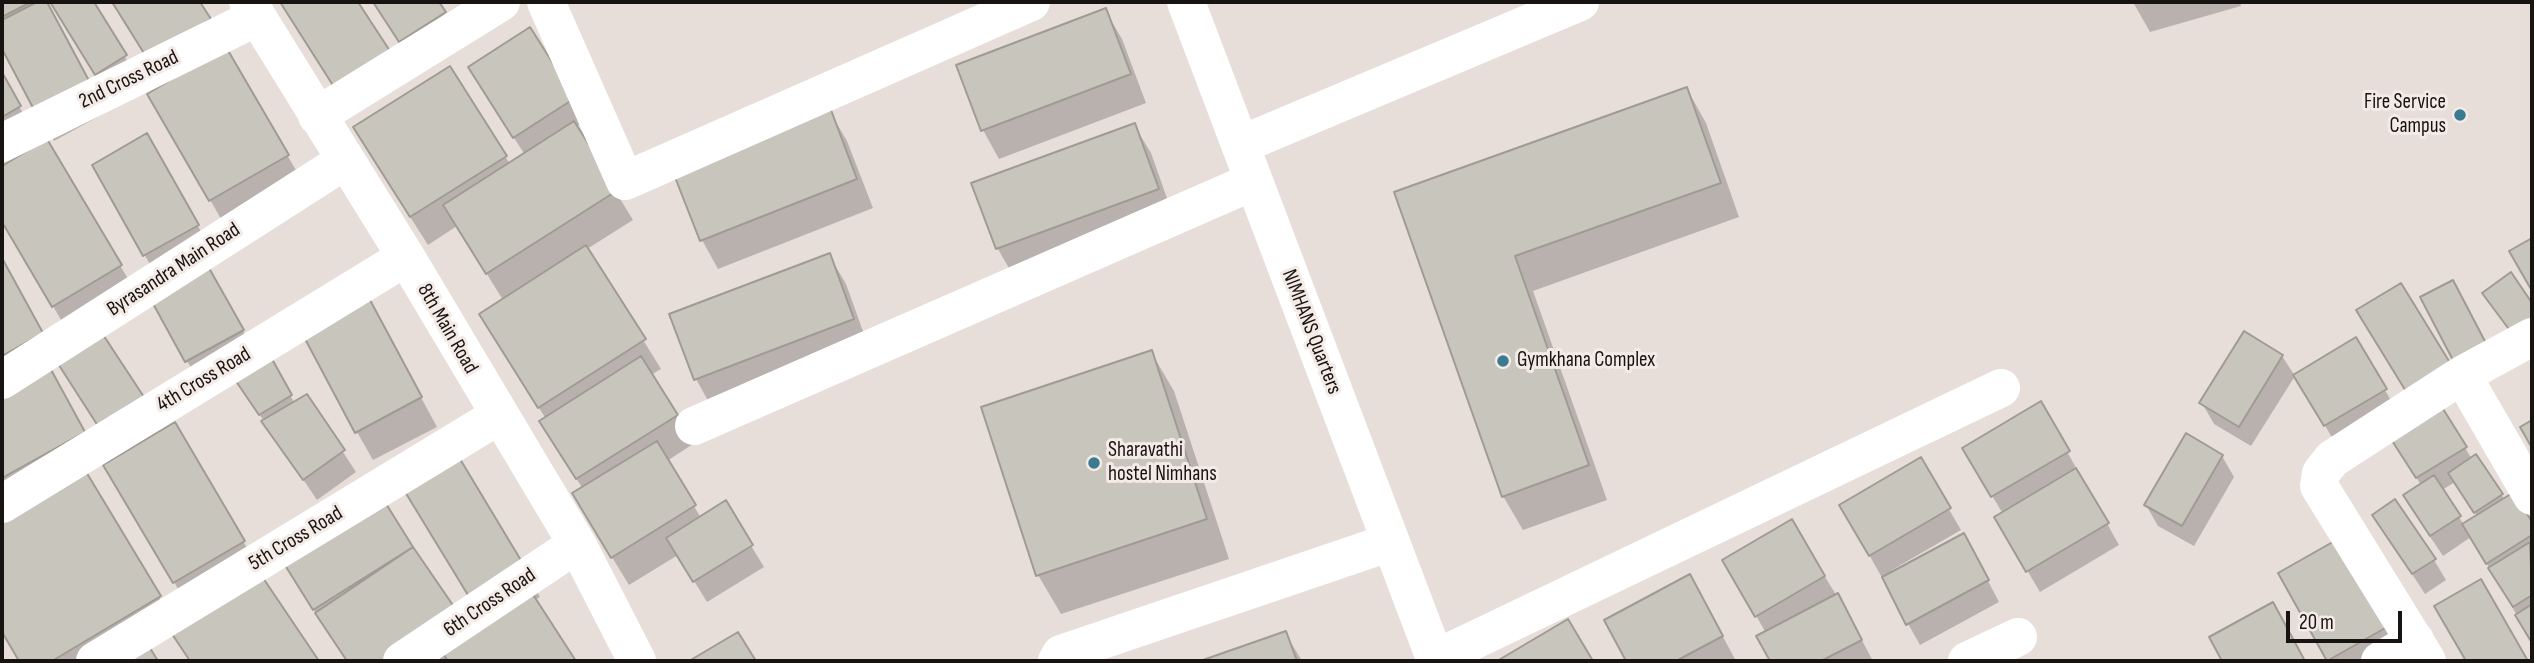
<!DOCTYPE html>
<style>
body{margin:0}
#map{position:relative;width:2534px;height:663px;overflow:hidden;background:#e7ded9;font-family:"Sofia Sans Condensed",sans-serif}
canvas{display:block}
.frame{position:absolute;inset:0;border:4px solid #161311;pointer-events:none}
.scale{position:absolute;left:2286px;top:611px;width:116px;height:32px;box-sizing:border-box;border:4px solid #161311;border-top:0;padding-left:9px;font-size:21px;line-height:24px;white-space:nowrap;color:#161311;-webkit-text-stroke:5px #f4ebe7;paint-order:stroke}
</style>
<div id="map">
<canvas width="2534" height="663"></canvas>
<div class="frame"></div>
<div class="scale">20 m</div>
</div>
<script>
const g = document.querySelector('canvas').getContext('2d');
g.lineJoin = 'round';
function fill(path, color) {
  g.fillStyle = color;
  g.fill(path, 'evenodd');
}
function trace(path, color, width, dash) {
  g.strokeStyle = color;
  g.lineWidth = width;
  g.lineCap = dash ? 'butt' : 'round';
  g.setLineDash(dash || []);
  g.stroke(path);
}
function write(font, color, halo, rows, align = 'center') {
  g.font = font + ' "Sofia Sans Condensed",sans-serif';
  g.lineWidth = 6;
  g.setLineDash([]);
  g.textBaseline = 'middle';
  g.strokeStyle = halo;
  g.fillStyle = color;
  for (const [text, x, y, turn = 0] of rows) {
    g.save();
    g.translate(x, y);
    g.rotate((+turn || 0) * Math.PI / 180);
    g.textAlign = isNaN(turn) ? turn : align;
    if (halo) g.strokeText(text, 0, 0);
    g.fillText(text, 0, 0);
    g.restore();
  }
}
fill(new Path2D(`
 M2,2H46L105,113L54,141L2,45Z
 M52,2H92L137,77L109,94Z
 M113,2H198L304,184L227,229L149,95L165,86Z
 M374,2H437L456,33L412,61Z
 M2133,2H2240L2241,6L2150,32Z
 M1105,10L1122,39L1146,103L999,159L983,130Z
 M530,29L586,120L576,127L633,220L587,249L661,369L651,375L693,444L667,461L701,518L725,503L764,567L707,602L678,555L629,585L591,523L583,489L558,450L546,419L498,343L503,300L457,226L428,245L372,157L450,68L510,164L525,155L482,88Z
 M2,75L31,128L2,144Z
 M1687,89L1706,123L1739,217L1533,291L1607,500L1523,530L1503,496L1396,193Z
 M830,112L847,141L873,208L718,269L702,240Z
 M1134,125L1151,153L1174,218L1014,277L998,249L974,184Z
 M146,136L214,254L161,284L94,165Z
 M46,141L137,294L70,335L2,220V168Z
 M829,255L846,284L869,348L712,408L696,379Z
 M2,261L59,362L49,368L83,471L176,625L191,611L106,466L175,425L260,570L257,572L317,661H190L174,634L149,649L156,661H20L2,630Z
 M209,270L254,351L199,382L153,301Z
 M385,331L437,427L373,460L357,432Z
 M2356,340L2397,411L2337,446L2296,376Z
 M266,352L295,404L307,397L356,472L317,500L231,372Z
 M1151,352L1174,391L1229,559L1061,614L1038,575Z
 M2282,356L2295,376L2251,446L2214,424L2202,403Z
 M2040,403L2119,545L2040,592L1996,518L2003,514L1964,448Z
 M2465,448L2472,459L2476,456L2505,500L2514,495L2532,525V641L2471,537L2443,556L2417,517L2421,485L2404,458ZM2455,482L2478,517L2464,525L2442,490Z
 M2222,456L2234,477L2194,546L2158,526L2146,505Z
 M1920,460L1961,530L1892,570L1893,573L1975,556L1999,602L1920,645L1841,505Z
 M377,493L457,615L524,568L540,597L535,600L574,661H347L296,583Z
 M2374,515L2434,560L2446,580L2425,594Z
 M1791,521L1849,616L1873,661H1772L1759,637L1766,633L1724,560Z
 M2338,541L2402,656L2393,661H2329L2280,573Z
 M1706,605L1736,661H1628L1606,621Z
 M1285,633L1302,661H1205Z`), '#0003');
const building = new Path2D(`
 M2,2H31L2,17Z
 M37,2H47L95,92L40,121L2,49V20Z
 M50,2H94L127,55L95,75Z
 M112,2H200L211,19L147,58Z
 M280,2H358L390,51L334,87Z
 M373,2H439L446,12L399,42Z
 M1106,8L1131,74L981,131L956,65Z
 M530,27L575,98L513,138L468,67Z
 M226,47L289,155L209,201L147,94Z
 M450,66L507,156L410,217L353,127Z
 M2,72L21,106L2,117Z
 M1687,87L1721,183L1515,256L1589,465L1502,497L1394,192Z
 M831,110L857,179L700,241L673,172Z
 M574,121L618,190L486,274L443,205Z
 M1135,123L1159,189L996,249L971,183Z
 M147,133L199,225L143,256L92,165Z
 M47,139L122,265L52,307L2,222V166Z
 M2532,238V291L2509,251Z
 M586,245L646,339L538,408L479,314Z
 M830,253L854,319L694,380L669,314Z
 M2,258L43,333L2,356Z
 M209,268L244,330L185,362L151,300Z
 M2511,272L2532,303V323L2514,336L2482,293Z
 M2453,280L2489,349L2456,366L2420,297Z
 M2401,283L2452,366L2407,393L2356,310Z
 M370,300L422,397L355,433L303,335Z
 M100,330L144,397L98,426L55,359Z
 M2244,331L2283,355L2239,427L2199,403Z
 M2356,337L2387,389L2324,426L2293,375Z
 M267,350L292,395L259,415L229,371Z
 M1152,350L1207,519L1036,576L981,407Z
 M641,356L678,415L576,479L539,421Z
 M49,366L85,432L2,478V393Z
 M307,394L345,450L303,480L261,421Z
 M2041,401L2070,451L1991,497L1962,448Z
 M2440,404L2467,447L2416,478L2389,436Z
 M2532,420V448L2520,427Z
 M175,422L245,541L173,583L103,465Z
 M2186,433L2223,455L2182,526L2144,505Z
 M657,441L696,505L611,558L572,493Z
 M454,449L525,567L471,600L399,482Z
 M2476,454L2503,494L2474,513L2448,473Z
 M1921,457L1951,508L1869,556L1839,505Z
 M2076,468L2109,523L2026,572L1994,517Z
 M85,470L161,596L52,661H19L2,632V519Z
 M2434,475L2461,516L2430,536L2403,495Z
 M378,491L413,547L313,610L278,554Z
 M2514,492L2532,522V535L2486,564L2462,524Z
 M2395,499L2436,559L2412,574L2372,515Z
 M726,500L753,545L693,582L666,538Z
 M1792,519L1825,576L1755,617L1722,560Z
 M1964,533L1989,580L1906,625L1882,577Z
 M2338,539L2387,627L2327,661L2278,573Z
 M2530,542L2532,595L2513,607L2488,568Z
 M413,547L459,614L388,661H347L315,613Z
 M257,569L319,661H190L168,628Z
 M1690,574L1723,636L1676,661H1626L1604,620Z
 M2481,579L2528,661H2466L2434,606Z
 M532,593L576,661H448L442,652Z
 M1838,593L1862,640L1821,661H1770L1756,636Z
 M2273,602L2305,661H2222L2209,637Z
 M2532,604V643L2515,615Z
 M1568,619L1593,661H1497Z
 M1286,631L1297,661H1200Z
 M738,632L756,661H689Z
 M145,640L158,661H109Z`);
fill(building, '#c8c5bd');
trace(building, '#9f9b94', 2);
trace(new Path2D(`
 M248,2L406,257L577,544L637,661
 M546,2L625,181L1031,2
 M1186,2L1436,661
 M317,116L501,2
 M2,143L257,17
 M1240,145L1580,2
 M2462,375L2532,496
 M2,380L346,160
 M694,426L1254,181
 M2,504L406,257
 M1435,659L2001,388
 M95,661L498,416
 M402,661L577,544
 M1057,661L1061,654L1391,542
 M1967,661L2018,637
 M2380,661L2415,640
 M2427,661L2319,486L2321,473L2332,459L2462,375L2532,337`), '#fff', 38);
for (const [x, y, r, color] of [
 [2460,115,7,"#3b7b8f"],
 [1503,361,7,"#3b7b8f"],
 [1094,463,7,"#3b7b8f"]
]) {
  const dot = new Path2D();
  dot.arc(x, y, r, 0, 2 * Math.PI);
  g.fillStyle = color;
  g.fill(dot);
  trace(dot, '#f4ebe7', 2.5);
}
write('21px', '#161311', '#f4ebe7', [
 ["2nd Cross Road",129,80,-26],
 ["Byrasandra Main Road",174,270,-33],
 ["8th Main Road",447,329,60],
 ["NIMHANS Quarters",1311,332,69],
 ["4th Cross Road",204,380,-31],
 ["5th Cross Road",296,539,-31],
 ["6th Cross Road",490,603,-34]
]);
write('21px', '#161311', '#f4ebe7', [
 ["Fire Service",2446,103,"right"],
 ["Campus",2446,127,"right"],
 ["Gymkhana Complex",1517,361],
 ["Sharavathi",1108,451],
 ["hostel Nimhans",1108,475]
], 'left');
</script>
